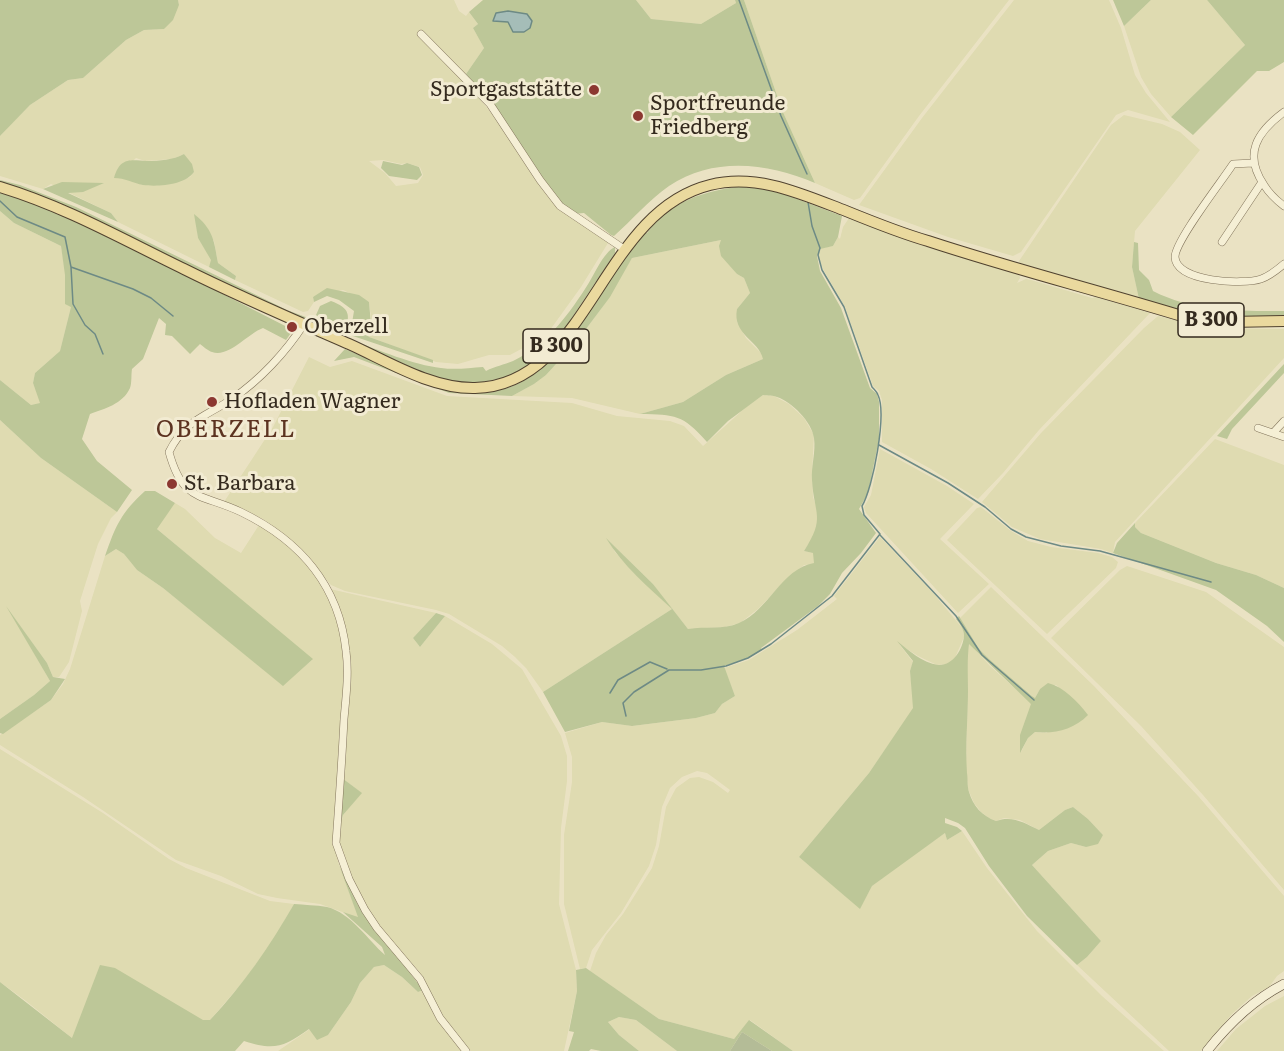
<!DOCTYPE html>
<meta charset="utf-8">
<style>
body{margin:0}
canvas{display:block;background:#eae2c3}
</style>
<canvas width="1284" height="1051"></canvas>
<script>
const g = document.querySelector('canvas').getContext('2d');
g.lineJoin = 'round';
function fill(path, color) {
  g.fillStyle = color;
  g.fill(path, 'evenodd');
}
function trace(path, color, width, dash) {
  g.strokeStyle = color;
  g.lineWidth = width;
  g.lineCap = dash ? 'butt' : 'round';
  g.setLineDash(dash || []);
  g.stroke(path);
}
function write(font, color, halo, rows, align = 'center') {
  g.font = font + ' Literata,serif';
  g.lineWidth = 6;
  g.setLineDash([]);
  g.textBaseline = 'middle';
  g.strokeStyle = halo;
  g.fillStyle = color;
  for (const [text, x, y, turn = 0] of rows) {
    g.save();
    g.translate(x, y);
    g.rotate((+turn || 0) * Math.PI / 180);
    g.textAlign = isNaN(turn) ? turn : align;
    if (halo) g.strokeText(text, 0, 0);
    g.fillText(text, 0, 0);
    g.restore();
  }
}
fill(new Path2D(`
 M178,0H454L459,11L466,16L469,12L478,24L473,28L484,48L466,74L447,68L455,72L471,88L500,124L548,197L559,208L607,239L608,243L581,287L550,330L538,340L510,355H489L458,364L436,362L369,337L366,335L372,325L369,302L343,290L313,297L314,302L308,311L303,312L235,280L236,276L218,263L214,241L195,215L198,238L212,260L209,267L118,222L111,213L51,184L43,189L0,176V136L10,125L30,105L68,80L83,78L126,40L144,30L164,29L179,5ZM184,154L194,172L190,177L183,180L142,185L125,178H115L136,158L145,161L173,159ZM383,160L401,164L407,163L420,167L423,175L418,183L396,186L385,173L369,161Z
 M636,0H735L736,3L701,24L651,19Z
 M744,0H1009L919,116L860,198L854,200L815,183L782,110Z
 M1014,0H1109L1121,28L1135,75L1146,93L1170,122L1128,110L1116,115L1021,252L1013,256L948,237L859,205L922,118Z
 M1151,0H1207L1245,45L1171,117L1151,94L1141,77L1124,26Z
 M1124,115L1162,124L1180,132L1200,150L1135,231L1132,267L1139,299L1020,264L1019,261L1111,125Z
 M0,211L14,223L61,246L71,307L60,351L35,373L33,383L41,403L31,405L0,380Z
 M849,218L928,247L1019,274L1020,278L1017,283L1026,279L1031,280L1092,298L1096,297L1150,313L1039,430L1003,473L978,499L931,469L882,442V400L879,391L873,386L845,307L823,269L818,255L821,248L833,246L838,237L840,239L843,227Z
 M721,240L737,274L744,278L750,293L737,309V322L746,338L763,355V359L726,375L683,402L640,414L572,398L512,396L534,384L546,375L577,341L601,309L632,258Z
 M1158,316L1208,328L1284,329V358L1115,542L1113,553L1101,549L1040,539L1012,527L982,502L1041,433L1144,328Z
 M309,357L330,367L352,361L447,396L572,403L617,416L670,421L684,426L703,446L745,408L763,395L774,396L789,404L804,418L814,435L812,473L813,497L819,514L815,534L804,551L814,553V564L804,565L783,583L758,609L740,623L725,627L688,629L672,609L543,692L526,668L515,657L502,646L449,614L436,610L345,591L331,585L305,555L274,527L263,519L224,502L273,427ZM608,540L653,584L668,605L634,573L615,552Z
 M0,420L41,458L117,512L111,518L98,544L80,601L82,611L69,662L59,677H53L47,663L12,615L50,681L34,695L0,719Z
 M1215,439L1284,465V588L1256,575L1216,563L1141,533L1135,527V523Z
 M880,449L947,486L974,504L940,539L989,584L958,613L866,513L864,507L871,495Z
 M175,503L185,509L215,538L241,553L259,525L293,548L315,573L332,603L341,632L346,672L334,844L339,865L359,918L320,904L277,898L258,894L221,876L176,860L83,797L0,745V735L51,700L63,684L70,669L105,556L116,549L124,554L137,570L163,588L283,685L312,660L156,528Z
 M981,507L1011,531L1028,541L1051,547L1098,553L1112,557L1118,562L1116,568L1047,634L947,540L977,508Z
 M880,537L934,594L963,629L964,637L954,660L948,664L937,665L918,656L899,644L913,662L910,671L914,708L869,773L799,857L860,908L872,886L902,863L945,833L947,840L962,831L987,868L1037,931L1102,996L1164,1051H793L750,1020L734,1039L659,1019L590,971L596,953L606,935L623,914L652,868L659,846L666,807L676,788L690,778L699,777L713,782L728,793L730,790L718,781L707,773L697,771L682,777L670,788L662,807L656,845L649,866L621,913L592,950L586,968L580,969L564,904V835L572,782V757L565,733L602,722L632,726L696,718L715,713L722,704L735,696L724,668L749,660L768,648L797,630L837,599L834,596Z
 M1127,566L1206,592L1284,647V890L1203,795L1141,726L1051,638L1120,570Z
 M991,587L1094,686L1199,797L1284,896V971L1277,976L1269,987L1252,996L1232,1014L1201,1051H1169L1077,965L1087,957L1101,941L1032,865L1048,851L1071,843L1086,847L1103,835L1088,819L1073,807L1065,810L1039,830L1020,820L1004,818L996,821L989,818L981,812L974,803L968,789L966,766L968,688L966,666L969,643L990,666L1032,704L1021,752L1028,738L1035,732L1047,733L1064,692L1056,685L1040,689L1035,698L989,659L979,649L960,618Z
 M330,589L436,613L413,638L420,647L445,616L492,644L522,669L561,736L567,756V781L561,828L559,904L576,970L577,991L564,1051H471L445,1020L419,971L389,938L370,913L357,889L341,855L338,840L343,815L361,793L342,778L349,669Z
 M0,749L103,813L169,859L186,868L270,901L294,904L271,944L248,976L210,1020L72,1038L26,1001L0,982Z
 M384,965L402,977L418,992L423,990L440,1023L462,1051H278L310,1029L328,1035L351,1002L360,983L374,967Z
 M1284,996V1051H1217L1236,1029L1265,1006Z
 M619,1017L636,1020L677,1051H639L619,1035L608,1022Z`), '#dfdbb1');
fill(new Path2D(`
 M0,0H178L179,5L173,20L164,29L144,30L126,40L83,78L68,80L30,105L0,136Z
 M483,0H636L651,19L701,24L736,3L735,0H744L782,110L815,183C768,163 714,156 669,186C649,200 632,220 614,236L611,235L584,213L573,214C544,190 527,155 506,125C494,107 479,91 466,74L484,48L473,28L478,24L469,12Z
 M1113,0H1151L1124,26Z
 M1207,0H1284V62L1269,71H1257L1193,135L1171,117L1245,45Z
 M184,154L192,164L194,172C185,185 158,187 143,185C133,183 125,178 114,178C120,157 130,160 147,161C160,161 173,160 184,154Z
 M383,161L402,165L407,163L419,167L422,175L417,180L389,176L381,168Z
 M0,180L20,185L76,207L287,310L311,319L309,320C202,282 109,214 0,183Z
 M62,182L104,183L83,192L68,193L111,213L118,222L43,189Z
 M742,186L771,189L842,216L838,237L833,246L820,249L817,256L820,271L841,308L870,388L877,394L879,402V439L868,493L859,509L876,533L861,553L842,573L830,594L818,606L761,648L762,650L748,658L724,666L735,696L722,704L715,713L696,718L632,726L602,722L565,732L543,692L672,609C648,587 623,566 606,538L653,584L688,629C705,626 723,630 739,623C769,610 781,569 814,563L813,553L804,551C826,517 814,515 812,480C811,466 816,452 814,438C812,422 792,402 777,397C773,395 768,396 763,395L728,421L707,442C682,414 676,415 640,414L683,402L726,375L763,359C759,340 732,335 737,309L750,293L744,278L737,274L721,256L719,246L721,240L632,258L610,297L577,341L546,375L534,384L512,396L449,393L354,357L334,361L345,349C385,366 456,397 499,390C518,387 533,375 546,363L642,233H647C669,201 705,191 742,186Z
 M0,193L37,204L90,226L293,330L286,340L263,328C247,334 229,358 212,352C208,351 203,346 200,344L190,354L172,336L165,335L166,324L159,318L143,359L132,369C131,375 132,383 130,388C123,404 104,409 90,414L82,439L97,461L132,490L117,512L41,458L0,420V380L31,405L40,403L33,383L35,373L60,351L71,307L65,304V275L61,246L14,223L0,211Z
 M194,214C213,229 214,240 218,263L236,276L235,280L209,267L211,260L198,238Z
 M1134,242L1138,243L1139,270L1149,280L1153,291C1194,312 1239,311 1284,311V316L1231,318L1203,315L1139,299L1132,267Z
 M615,247V253L558,339L540,358L511,376L474,384L452,381L428,375L352,340C378,350 414,365 441,368C455,370 469,368 483,367L486,371C495,366 504,365 513,361C545,346 566,318 585,289C593,278 603,252 615,247Z
 M327,288L359,295L369,302L371,325L367,335L369,337L433,360V363L350,335L354,311L339,300L327,296L314,302L313,297Z
 M331,301C350,308 351,315 344,333L335,329L316,315L320,306Z
 M1284,364V373L1232,429L1227,439L1217,436Z
 M145,491H155L175,503L157,529L313,659L283,686L163,588L137,570L124,554L116,549L105,556C116,525 121,513 145,491Z
 M1135,523V527L1141,533L1216,563L1256,575L1284,588V642L1267,626L1216,590L1113,553L1117,543Z
 M6,606L47,663L53,677L65,679L51,700L3,734L0,733V719L34,695L50,681Z
 M436,613L445,616L420,647L413,638Z
 M959,616L979,649L989,659L1032,696L1035,698L1040,689L1048,683C1064,687 1078,702 1088,715C1073,730 1055,734 1035,732L1028,738L1020,753V735L1031,704L969,644C967,660 968,674 968,690C968,718 965,746 967,773C968,779 967,786 969,792C973,806 982,816 996,821C1012,815 1025,823 1039,830L1065,810L1073,807L1088,819L1103,835L1098,844L1086,847L1071,843L1048,851L1032,865L1101,941L1087,957L1077,965L1027,916L989,866L965,828L958,823L945,818V823L957,827L962,831L947,840L945,833L872,886L860,909L799,857L869,773L913,708L910,671L913,661L897,641C908,650 923,663 938,665C953,666 963,649 964,636C964,629 960,624 956,619Z
 M342,778L362,793L343,815L339,830Z
 M339,865L358,905L423,990L418,992L402,977L384,965L374,967L360,983L351,1002L328,1035L317,1040L309,1029C284,1047 274,1051 244,1041L235,1051H0V982L72,1038L100,965L115,968L203,1020H210C243,985 270,946 294,904C304,905 316,905 327,907C351,913 368,940 385,955L382,947L343,912L358,917Z
 M586,968L659,1019L734,1039L749,1020L793,1051H772L742,1032L730,1051H677L636,1020L619,1017L608,1022L619,1035L639,1051H601L591,1049L589,1051H568L574,1032L569,1031L577,991L576,970Z`), '#bdc798');
fill(new Path2D(`
 M742,1032L772,1051H730Z`), '#b4bc97');
const water = new Path2D(`
 M508,11L527,14L532,21L530,28L524,32H513L508,22L493,21L496,13Z`);
fill(water, '#a5bdb8');
trace(water, '#6d8a85', 1.5);
trace(new Path2D(`
 M739,0L781,116L807,174
 M0,201L17,217L65,237L71,267L133,289L151,298L173,316
 M71,267L73,304L85,325L95,334L103,354
 M879,445L948,483L985,507L1011,529L1026,537L1061,546L1100,551L1211,582
 M880,535L956,616L982,655L1034,700
 M610,693L618,680L650,662L667,669
 M626,716L623,703L634,692L669,670H701L726,666L748,658L771,644L832,596L880,534L864,515L862,506C873,488 887,414 878,395C877,392 874,389 872,387L844,307L822,270L818,255L820,248L812,226L808,202`), '#6d8a85', 1.5);
const minor = new Path2D(`
 M421,34L490,104L540,180L560,206L624,249
 M1284,112C1257,132 1243,154 1264,185C1269,193 1276,200 1284,206
 M1253,163L1233,164C1222,181 1175,241 1175,257C1176,282 1243,285 1261,279C1270,276 1277,270 1284,264
 M1222,242L1262,182
 M304,324C286,352 260,380 232,399C205,417 185,420 169,452C183,503 201,493 241,512C299,540 339,585 346,651C349,673 346,697 344,719C342,761 339,802 336,843L349,879L365,910L377,928L420,979L440,1018L466,1051
 M1258,428L1284,437
 M1273,433L1284,421`);
const secondary = new Path2D(`
 M1207,1051C1229,1023 1253,1000 1284,984`);
const primary = new Path2D(`
 M0,187C66,207 122,239 184,269C238,296 294,320 349,344C387,361 431,389 475,388C589,385 600,212 710,185C757,173 802,194 846,211C873,222 900,233 928,241C1013,269 1100,291 1185,317L1228,322L1284,321`);
trace(minor, '#82745b', 8);
trace(secondary, '#64553f', 10);
trace(primary, '#50422f', 12);
trace(minor, '#f5efd5', 7);
trace(secondary, '#f5efd5', 9);
trace(primary, '#ead99e', 10);
for (const [x, y, r, color] of [
 [594,90,6,"#8c3831"],
 [638,116,6,"#8c3831"],
 [292,327,6,"#8c3831"],
 [212,402,6,"#8c3831"],
 [172,484,6,"#8c3831"]
]) {
  const dot = new Path2D();
  dot.arc(x, y, r, 0, 2 * Math.PI);
  g.fillStyle = color;
  g.fill(dot);
  trace(dot, '#f2ebd2', 2);
}
for (const [x, y, w] of [
 [1211,320,66],
 [556,346,66]
]) {
  const box = new Path2D();
  box.roundRect(x - w / 2, y - 17, w, 34, 4.5);
  g.fillStyle = '#f2ebd2';
  g.fill(box);
  trace(box, '#342a1e', 1.5);
}
write('bold 20px', '#342a1e', null, [
 ["B 300",1211,320],
 ["B 300",556,346]
]);
write('21px', '#342a1e', '#f2ebd2', [
 ["Sportgaststätte",582,90,"right"],
 ["Sportfreunde",650,104],
 ["Friedberg",650,128],
 ["Oberzell",304,327],
 ["Hofladen Wagner",224,402],
 ["St. Barbara",184,484]
], 'left');
g.letterSpacing = '1.5px';
write('24px', '#5c3321', '#f2ebd2', [
 ["OBERZELL",226,430]
]);
g.letterSpacing = '0px';
</script>
